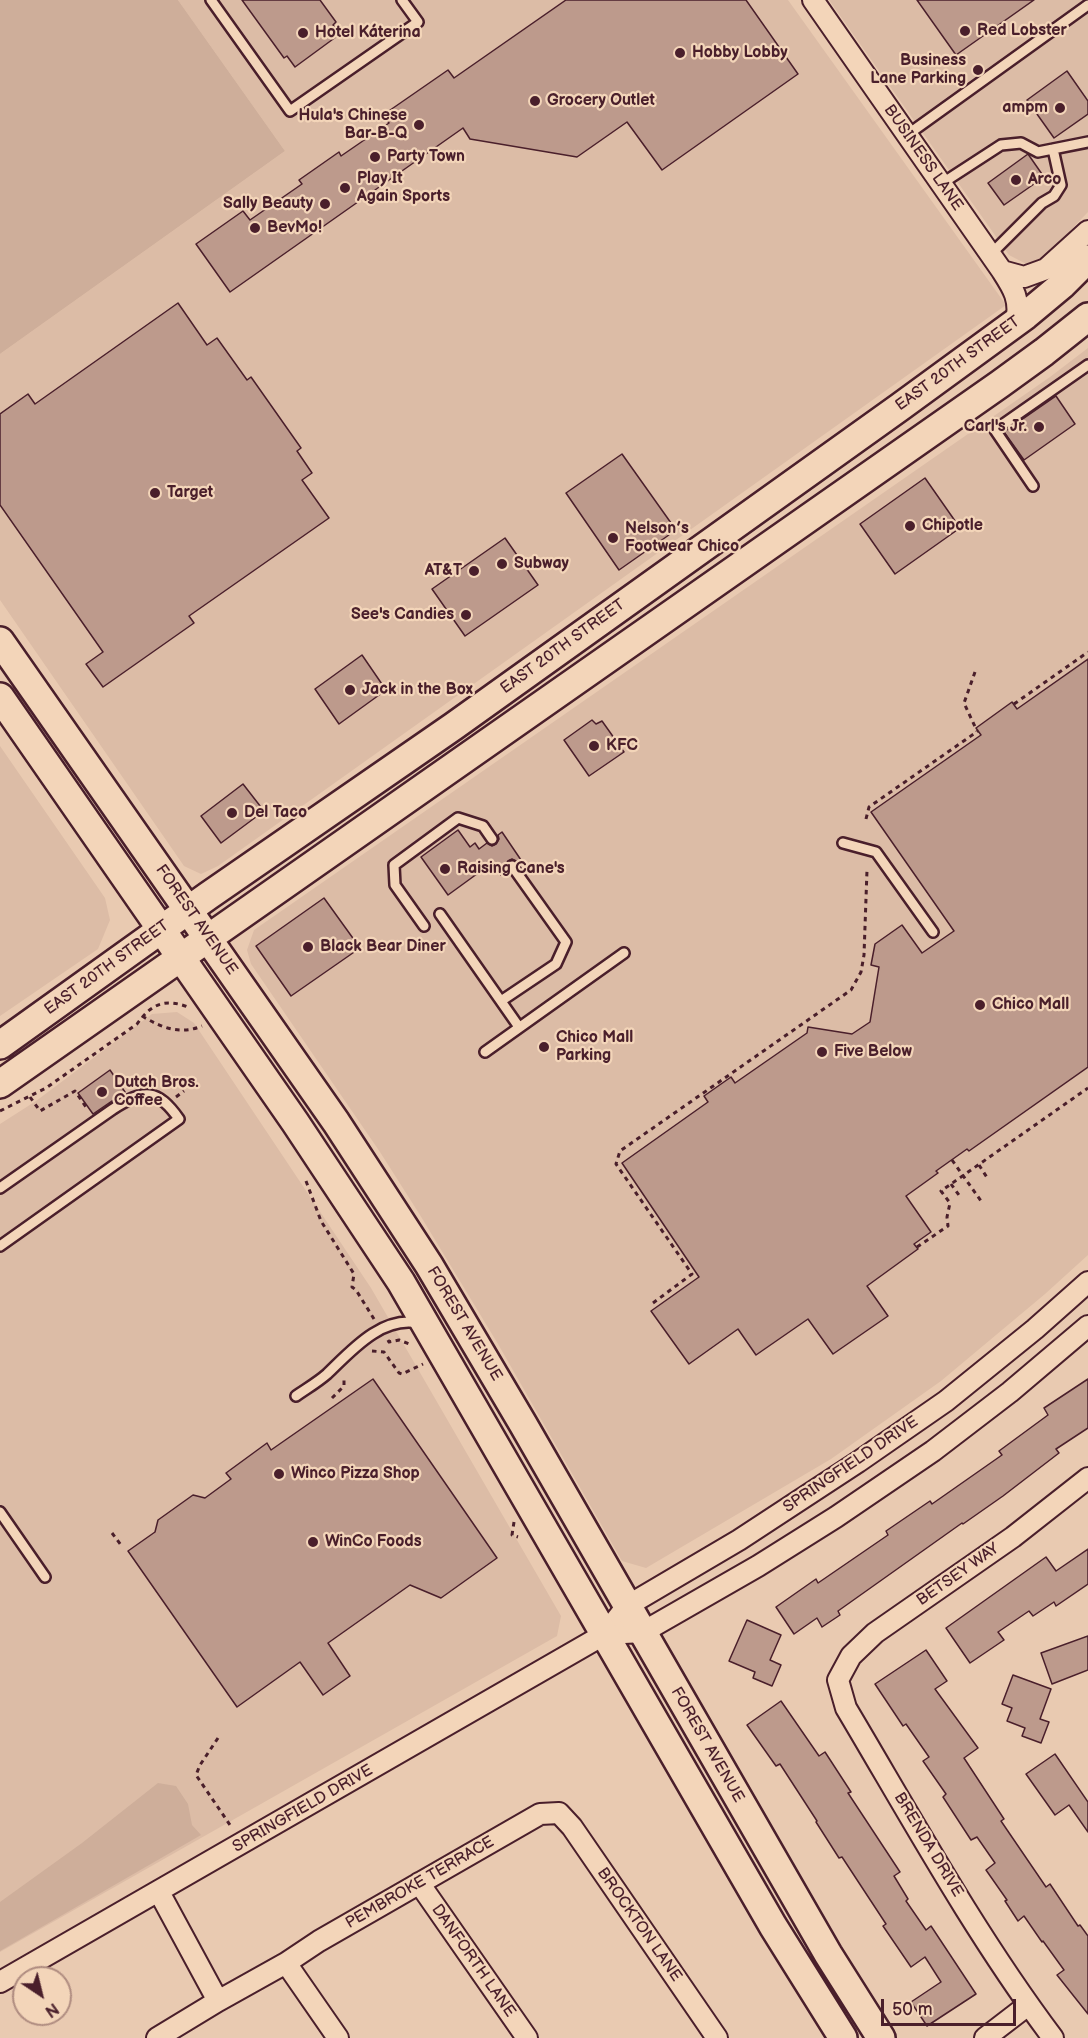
<!DOCTYPE html>
<meta charset="utf-8">
<style>
body{margin:0}
#map{position:relative;width:1088px;height:2038px;overflow:hidden;background:#e9cab1;font-family:"Balsamiq Sans",sans-serif}
canvas{display:block}
.north{position:absolute;left:12px;top:1966px;width:60px;height:60px;box-sizing:border-box;background:#f3d5b9;border:2px solid #af8c80;border-radius:50%;rotate:145deg;font-size:16px;font-weight:700;line-height:24px;text-align:center;color:#4a1f2b}
.north::after{content:'';display:block;margin:auto;width:21px;height:27px;background:#4a1f2b;clip-path:polygon(50% 0,100% 100%,50% 72%,0 100%)}
.scale{position:absolute;left:881px;top:1999px;width:135px;height:27px;box-sizing:border-box;border:3px solid #4a1f2b;border-top:0;padding-left:8px;font-size:18px;line-height:21px;white-space:nowrap;color:#4a1f2b;-webkit-text-stroke:4px #f3d5b9;paint-order:stroke}
</style>
<div id="map">
<canvas width="1088" height="2038"></canvas>
<div class="north">N</div>
<div class="scale">50 m</div>
</div>
<script>
const g = document.querySelector('canvas').getContext('2d');
g.lineJoin = 'round';
function fill(path, color) {
  g.fillStyle = color;
  g.fill(path, 'evenodd');
}
function trace(path, color, width, dash) {
  g.strokeStyle = color;
  g.lineWidth = width;
  g.lineCap = dash ? 'butt' : 'round';
  g.setLineDash(dash || []);
  g.stroke(path);
}
function write(font, color, halo, rows, align = 'center') {
  g.font = font + ' "Balsamiq Sans",sans-serif';
  g.lineWidth = 4.5;
  g.setLineDash([]);
  g.textBaseline = 'middle';
  g.strokeStyle = halo;
  g.fillStyle = color;
  for (const [text, x, y, turn = 0] of rows) {
    g.save();
    g.translate(x, y);
    g.rotate((+turn || 0) * Math.PI / 180);
    g.textAlign = isNaN(turn) ? turn : align;
    if (halo) g.strokeText(text, 0, 0);
    g.fillText(text, 0, 0);
    g.restore();
  }
}
fill(new Path2D(`
 M178,0H788L1006,305L218,866L201,874L184,866L0,600V354L285,151Z
 M829,0H1088V212L1034,268L1009,255Z
 M1088,348V1255L1045,1294L941,1381L831,1459L646,1568L622,1561L498,1344L420,1215L380,1152L251,964L247,950L254,930L1050,377Z
 M0,746L105,898L110,920L98,949L0,1016Z
 M177,1012L194,1023L371,1288L561,1616L557,1636L0,1952V1124L36,1101L152,1014Z`), '#dcbca6');
fill(new Path2D(`
 M0,0H178L285,151L0,354Z
 M158,1783L176,1786L188,1804L192,1825L201,1835L0,1951V1902L82,1843Z`), '#ceae9a');
const building = new Path2D(`
 M242,0H320L336,22L333,25L340,34L295,67L287,56L284,58Z
 M566,0H746L798,74L662,170L627,122L577,157L470,139L463,128L230,292L196,244L243,211L250,220L302,184L299,180L339,152L341,156L389,123L383,115L448,70L454,78Z
 M917,0H1034L956,55Z
 M1067,71L1088,101V114L1054,138L1027,100Z
 M1028,154L1044,177L1004,205L988,183Z
 M178,303L207,345L217,338L247,380L251,377L301,448L297,451L312,473L302,480L329,518L189,616L194,623L103,687L86,664L103,652L0,505V414L28,394L35,404Z
 M1056,396L1075,424L1024,460L1004,432Z
 M622,454L676,530L619,570L566,493Z
 M925,478L960,528L895,574L860,524Z
 M505,538L538,585L465,636L432,589Z
 M362,655L386,690L339,724L315,689Z
 M1088,659V1067L969,1151L967,1149L936,1171L938,1173L906,1196L931,1232L914,1244L918,1249L867,1286L888,1316L833,1354L808,1319L756,1355L738,1329L689,1364L651,1311L699,1277L622,1163L708,1102L704,1096L731,1077L735,1083L807,1033L808,1027L852,1034L870,1022L879,967L871,965L875,944L902,925L922,953L954,931L871,812L981,735L976,728L1012,702L1017,709Z
 M592,720L596,724L602,721L624,752L589,776L564,740Z
 M243,784L264,811L221,843L201,816Z
 M458,830L470,847L475,843L479,849L487,843L492,846L496,844L499,839L498,835L502,832L521,860L518,862L512,859L508,861L505,866L507,870L501,875L492,863L448,895L421,857Z
 M324,898L360,948L291,996L256,946Z
 M110,1070L125,1092L93,1114L78,1093Z
 M373,1379L497,1558L441,1598L410,1585L328,1643L350,1676L323,1695L300,1662L237,1707L128,1551L155,1532L158,1520L193,1495L205,1498L231,1479L226,1473L267,1443L271,1450Z
 M1088,1379V1428L1056,1449L1059,1453L1003,1496L963,1524L962,1523L838,1611L840,1615L822,1627L817,1618L794,1634L776,1607L816,1579L818,1583L888,1535L886,1531L930,1501L932,1504L1002,1455L999,1451L1048,1415L1044,1408Z
 M1088,1549V1584L1056,1606L1054,1602L1033,1616L1029,1611L998,1632L1004,1640L970,1663L946,1628L1046,1557L1056,1571Z
 M747,1620L781,1635L770,1660L781,1665L772,1686L753,1678L755,1672L729,1661Z
 M1088,1636V1670L1052,1684L1041,1653Z
 M926,1650L947,1681L935,1689L978,1748L964,1758L1004,1819L1001,1821L1046,1887L1050,1884L1078,1926L1080,1925L1088,1936V2014L1057,1975L1064,1970L1043,1941L1042,1942L1024,1916L1018,1921L1005,1901L1007,1900L986,1870L995,1863L977,1837L971,1840L943,1797L946,1794L923,1761L929,1757L906,1724L903,1726L875,1684Z
 M1013,1675L1051,1689L1040,1719L1049,1722L1041,1743L1022,1736L1025,1728L1007,1721L1012,1708L1002,1704Z
 M781,1701L819,1756L825,1752L851,1792L848,1793L900,1872L894,1876L908,1899L906,1901L926,1930L931,1926L976,1994L927,2026L911,2002L941,1982L925,1957L911,1967L883,1926L886,1924L842,1857L839,1858L816,1822L817,1821L780,1764L776,1766L747,1725Z
 M1055,1754L1088,1802V1832L1069,1805L1055,1815L1026,1774Z`);
fill(building, '#bd9a8c');
trace(building, '#4a1f2b', 1.5);
const lane = new Path2D(`
 M211,0L290,111L418,22L402,0
 M907,135L1088,5
 M941,184L1001,145L1021,143L1038,152L1088,142
 M991,254L1042,203L1054,196L1061,185L1053,149
 M1033,486L995,430L1088,365
 M843,843L876,852L933,932
 M440,914L519,1027
 M424,926L395,885L394,865L458,818L483,826L492,839
 M501,1001L556,964L566,942L512,866
 M485,1052L624,953
 M0,1188L113,1109C144,1089 157,1088 179,1119L0,1246
 M296,1396C306,1389 318,1382 327,1374C351,1351 381,1316 418,1323
 M0,1512L45,1577`);
const street = new Path2D(`
 M813,0L1002,271C1013,288 1021,300 1016,322
 M1002,271L1024,277L1046,269L1088,231
 M605,1634L643,1632L758,1566L836,1517L933,1451L1010,1392L1088,1326
 M419,1883L527,2038
 M159,1892L218,2001L286,1963L338,2038
 M286,1963L319,1941L540,1814L559,1813L572,1827L717,2038
 M0,1982L605,1634L627,1606L739,1540L858,1462L946,1401L1035,1329L1088,1282
 M157,2038L218,2001
 M985,2038L1028,2005
 M1053,2038C975,1934 912,1819 846,1708L838,1680L851,1656L875,1633L1013,1537L1088,1478`);
const secondary = new Path2D(`
 M0,641L336,1122L429,1265L523,1424L828,1954L881,2038
 M0,697L295,1122L401,1282L773,1926L843,2038
 M0,1045L208,896L454,726L900,407L1026,315L1062,285L1088,259
 M0,1084L1000,384L1044,352L1088,317`);
trace(lane, '#4a1f2b', 14);
trace(street, '#4a1f2b', 24);
trace(secondary, '#4a1f2b', 32);
trace(new Path2D(`
 M975,672L964,703L977,731
 M1014,704L1088,652
 M866,819L869,807L978,731
 M142,1016C162,1028 180,1035 202,1026
 M30,1097L40,1111L75,1091L88,1110
 M176,1097L184,1091
 M0,1111L46,1088L137,1024C151,1004 165,998 188,1007
 M952,1160L981,1201
 M979,1165L988,1179
 M306,1181L321,1221L354,1274L352,1287L356,1290L374,1319
 M951,1184L961,1198
 M917,1247L948,1226L947,1217L950,1203L941,1191L1088,1088
 M653,1303L692,1274L616,1164L620,1151L851,990L861,972L864,955L867,870
 M388,1340L389,1342L399,1340L412,1345
 M372,1351L384,1352L399,1373L402,1374L423,1364
 M332,1398L344,1386V1377
 M514,1522L512,1535L518,1537
 M112,1533L121,1545
 M218,1738L200,1765L196,1775L230,1825`), '#4a1f2b', 3, [4.5, 4.5]);
trace(lane, '#f3d5b9', 9);
trace(street, '#f3d5b9', 20);
trace(secondary, '#f3d5b9', 27);
for (const [x, y, r, color] of [
 [965,31,6,"#4a1f2b"],
 [303,33,6,"#4a1f2b"],
 [680,53,6,"#4a1f2b"],
 [978,70,6,"#4a1f2b"],
 [535,101,6,"#4a1f2b"],
 [1060,108,6,"#4a1f2b"],
 [419,125,6,"#4a1f2b"],
 [375,157,6,"#4a1f2b"],
 [1016,180,6,"#4a1f2b"],
 [345,188,6,"#4a1f2b"],
 [325,204,6,"#4a1f2b"],
 [255,228,6,"#4a1f2b"],
 [1039,427,6,"#4a1f2b"],
 [155,493,6,"#4a1f2b"],
 [910,526,6,"#4a1f2b"],
 [613,538,6,"#4a1f2b"],
 [502,564,6,"#4a1f2b"],
 [474,571,6,"#4a1f2b"],
 [466,615,6,"#4a1f2b"],
 [350,690,6,"#4a1f2b"],
 [594,746,6,"#4a1f2b"],
 [232,813,6,"#4a1f2b"],
 [445,869,6,"#4a1f2b"],
 [308,947,6,"#4a1f2b"],
 [980,1005,6,"#4a1f2b"],
 [544,1047,6,"#4a1f2b"],
 [822,1052,6,"#4a1f2b"],
 [102,1092,6,"#4a1f2b"],
 [279,1474,6,"#4a1f2b"],
 [313,1542,6,"#4a1f2b"]
]) {
  const dot = new Path2D();
  dot.arc(x, y, r, 0, 2 * Math.PI);
  g.fillStyle = color;
  g.fill(dot);
  trace(dot, '#f3d5b9', 2);
}
write('bold 16px', '#4a1f2b', '#f3d5b9', [
 ["Red Lobster",977,31],
 ["Hotel Káterina",315,33],
 ["Hobby Lobby",692,53],
 ["Business",966,61,"right"],
 ["Lane Parking",966,79,"right"],
 ["Grocery Outlet",547,101],
 ["ampm",1048,108,"right"],
 ["Hula's Chinese",407,116,"right"],
 ["Bar-B-Q",407,134,"right"],
 ["Party Town",387,157],
 ["Play It",357,179],
 ["Again Sports",357,197],
 ["Arco",1028,180],
 ["Sally Beauty",313,204,"right"],
 ["BevMo!",267,228],
 ["Carl's Jr.",1027,427,"right"],
 ["Target",167,493],
 ["Chipotle",922,526],
 ["Nelson’s",625,529],
 ["Footwear Chico",625,547],
 ["Subway",514,564],
 ["AT&T",462,571,"right"],
 ["See's Candies",454,615,"right"],
 ["Jack in the Box",362,690],
 ["KFC",606,746],
 ["Del Taco",244,813],
 ["Raising Cane's",457,869],
 ["Black Bear Diner",320,947],
 ["Chico Mall",992,1005],
 ["Chico Mall",556,1038],
 ["Parking",556,1056],
 ["Five Below",834,1052],
 ["Dutch Bros.",114,1083],
 ["Coffee",114,1101],
 ["Winco Pizza Shop",291,1474],
 ["WinCo Foods",325,1542]
], 'left');
write('16px', '#4a1f2b', '#f3d5b9', [
 ["BUSINESS LANE",923,158,55],
 ["EAST 20TH STREET",958,364,-36],
 ["EAST 20TH STREET",563,647,-36],
 ["FOREST AVENUE",196,920,55],
 ["EAST 20TH STREET",107,968,-36],
 ["FOREST AVENUE",464,1324,59],
 ["SPRINGFIELD DRIVE",851,1465,-34],
 ["BETSEY WAY",958,1575,-35],
 ["FOREST AVENUE",707,1745,60],
 ["SPRINGFIELD DRIVE",303,1809,-30],
 ["BRENDA DRIVE",928,1845,59],
 ["PEMBROKE TERRACE",420,1883,-30],
 ["BROCKTON LANE",639,1925,55],
 ["DANFORTH LANE",473,1961,55]
]);
</script>
